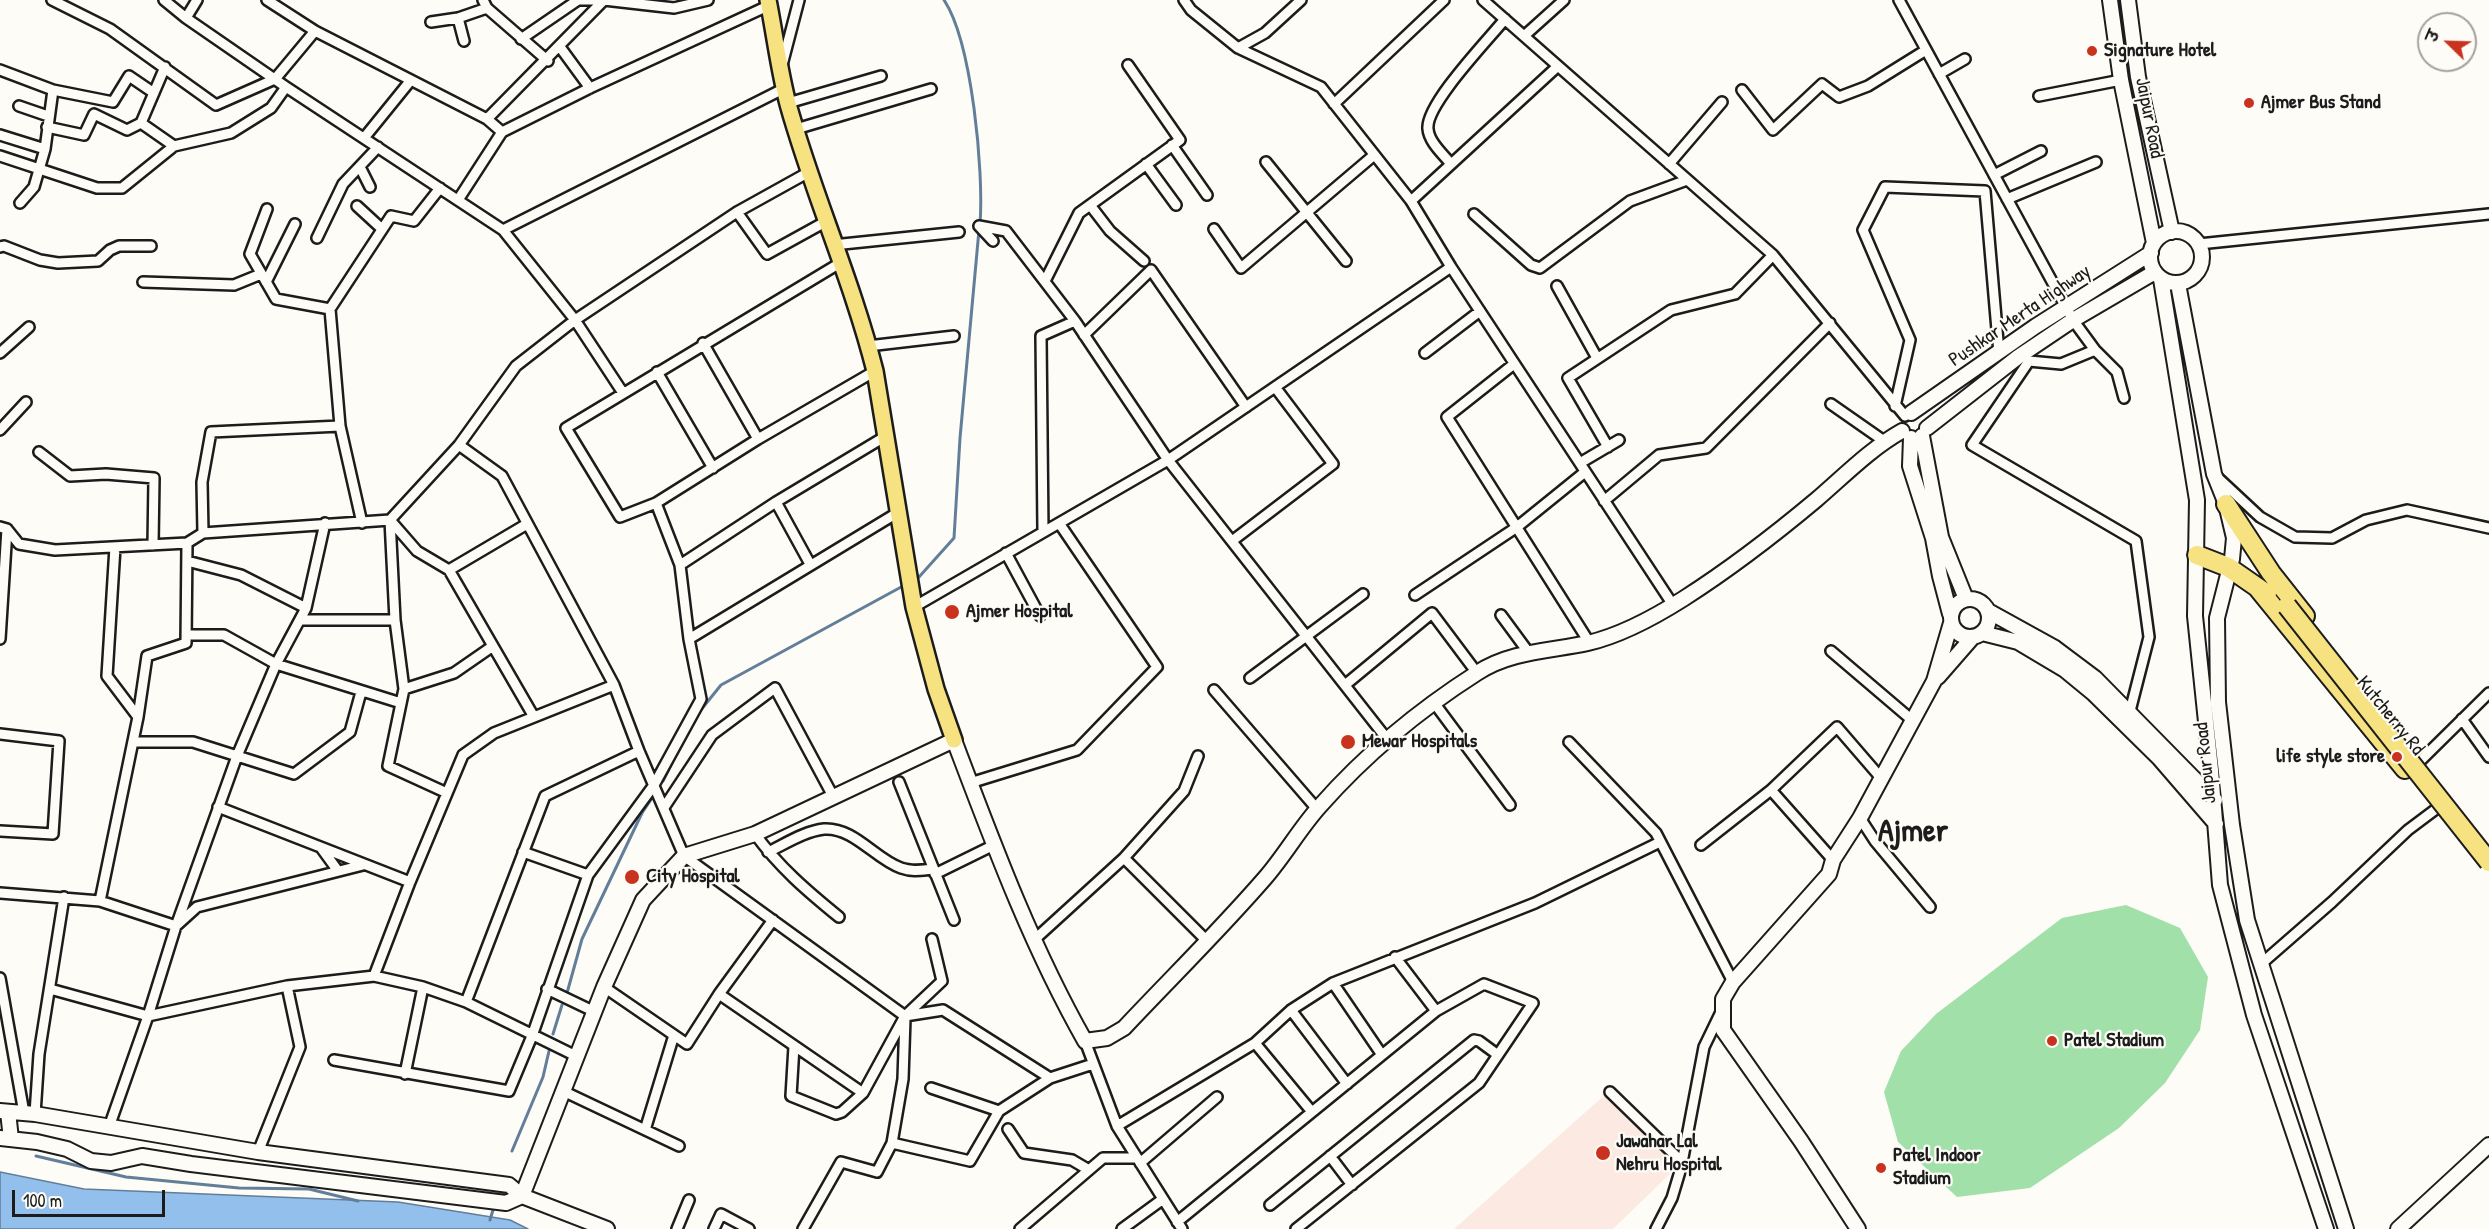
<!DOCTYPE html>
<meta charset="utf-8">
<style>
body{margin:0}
#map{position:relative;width:2489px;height:1229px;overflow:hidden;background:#fdfcf7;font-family:"Patrick Hand","Playpen Sans Deva",sans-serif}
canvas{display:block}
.north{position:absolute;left:2417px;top:12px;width:60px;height:60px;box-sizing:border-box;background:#fdfcf7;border:2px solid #a3a29f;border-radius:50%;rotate:293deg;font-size:16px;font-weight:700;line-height:24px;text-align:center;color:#1c1c1c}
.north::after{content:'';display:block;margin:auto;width:21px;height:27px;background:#c8321e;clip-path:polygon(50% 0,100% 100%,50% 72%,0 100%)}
.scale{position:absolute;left:12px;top:1190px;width:153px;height:27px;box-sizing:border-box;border:3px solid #1c1c1c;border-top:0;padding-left:8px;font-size:18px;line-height:21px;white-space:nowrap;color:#1c1c1c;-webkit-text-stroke:4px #fdfcf7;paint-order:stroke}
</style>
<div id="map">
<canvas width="2489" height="1229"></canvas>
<div class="north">उ</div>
<div class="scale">100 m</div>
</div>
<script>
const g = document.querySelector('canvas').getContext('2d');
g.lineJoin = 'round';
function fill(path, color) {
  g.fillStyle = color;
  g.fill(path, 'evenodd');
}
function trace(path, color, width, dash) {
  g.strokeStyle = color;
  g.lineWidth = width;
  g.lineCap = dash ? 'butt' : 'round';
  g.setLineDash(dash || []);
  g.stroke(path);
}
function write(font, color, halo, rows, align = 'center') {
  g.font = font + ' "Patrick Hand",sans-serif';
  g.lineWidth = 4.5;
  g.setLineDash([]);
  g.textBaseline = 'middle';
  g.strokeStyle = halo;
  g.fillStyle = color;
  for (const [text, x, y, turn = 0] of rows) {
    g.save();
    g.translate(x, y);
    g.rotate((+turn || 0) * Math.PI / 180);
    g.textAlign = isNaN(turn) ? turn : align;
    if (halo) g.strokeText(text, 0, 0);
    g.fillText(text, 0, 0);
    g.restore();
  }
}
fill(new Path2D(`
 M1607,1093L1678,1166L1613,1229H1454Z`), '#fceae2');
fill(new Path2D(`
 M2126,905L2180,928L2208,977L2200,1030L2165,1083L2119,1128L2030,1188L1957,1197L1898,1142L1884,1092L1901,1051L1936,1014L2062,918Z`), '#a1e0a8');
const water = new Path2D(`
 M0,1172L84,1189L398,1202L510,1220L528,1229H0Z`);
fill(water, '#92bfec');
trace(water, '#637e99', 1.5);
trace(new Path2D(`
 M944,0C972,42 984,172 980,224
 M919,577L954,538L960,438L979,230
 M696,716L721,685L903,586
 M663,781L675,757
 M567,993L582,939L642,813L654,795
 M553,1034L562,1005
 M512,1151L543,1077L549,1051
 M36,1156L126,1177L239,1188L309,1189L358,1201
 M490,1220L493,1210`), '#637e99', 3);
const street = new Path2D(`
 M52,0L110,29L216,105L275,79L315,31
 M164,0L186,18L286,87L503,230L575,320L623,393
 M267,0L315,31L487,119L502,132
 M578,0H604L674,8L708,0
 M1184,0L1191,10L1238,48L1265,33L1301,0
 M1483,0L1773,255L1905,416
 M1899,0L2073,320L2095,350
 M487,8L548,61
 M186,18L197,0
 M458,18L464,41
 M431,22L458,18L487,8L483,0
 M1524,36L1564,0
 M521,39L578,0
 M560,47L590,88
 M1238,48L1321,87L1411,201L1451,267L1673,605
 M782,65L799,0
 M0,70L53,90L113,102L129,76L154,93
 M1939,74L1965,59
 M1742,90L1773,130L1822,84L1839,97L1868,86L1926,50
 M2039,96L2121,80
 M788,103L881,76
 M1334,104L1444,0
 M19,106L48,116
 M487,119L604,0
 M141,123L174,146
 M47,127L84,135L94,114L127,130L141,123L165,67
 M796,129L931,89
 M0,135L45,149
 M364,138L411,80
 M1172,145L1207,195
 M0,156L97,188H122L174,146L231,133L271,108L286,87
 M1266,162L1346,261
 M1146,164L1176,205
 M1451,164C1443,154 1429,142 1428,129C1425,105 1488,40 1505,19
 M1669,164L1722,102
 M360,167L370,187
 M1994,175L2041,151
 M2007,199L2096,162
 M458,200L502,132L590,88L770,5
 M1411,201L1558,66
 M20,203L34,187L45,149L53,90
 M1090,205L1110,231L1144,261
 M357,206L382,229
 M267,209L250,254L276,299L330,309L391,216L414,221L440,188
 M737,212L767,254L825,222
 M1474,214L1531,265L1540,268L1630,201L1687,180
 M979,226L1006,231L1075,321L1168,460L1387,739
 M979,226L993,241
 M1214,229L1241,268L1373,156
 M503,230L785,88
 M317,238L343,184L378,147
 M2199,244L2489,214
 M833,245L959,232
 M0,247L4,246L40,260L58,263L98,261L110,250L119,246H151
 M840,263L566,428L620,517L656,503L758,439L875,371
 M1045,281L1079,213L1180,140L1128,65
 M143,282L234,285L261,274
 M266,282L295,224
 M1557,286L1597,358
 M330,309L340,426L362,523
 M1084,335L1151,270L1246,407
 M703,343L758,439
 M868,346L954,336
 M0,353L29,327
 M1425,353L1480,311
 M1514,364L1447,417L1589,642
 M657,372L713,468
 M2124,398L2117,372L2095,350L2061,364L2029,361L1972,445L2136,541L2149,637L2129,715
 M1831,404L1884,441
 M1895,406L1910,340L1863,230L1885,187L1985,191L1999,353
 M0,430L26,402
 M459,445L502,476L614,685L639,751L684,856L905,1016L943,1010L1050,1078
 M1608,447L1568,378L1671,310L1735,294L1773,255
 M39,452L70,476L106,474L154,478L153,545
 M1580,463L1619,440
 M2217,477L2260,517L2295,537L2332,538L2366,520L2407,510L2489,528
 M1604,501L1659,455L1706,448L1830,323
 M776,502L810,564
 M390,520L395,620L404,689L388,766L447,793
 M390,520L417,551L449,570
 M527,524L449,570L534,717
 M0,527L7,529L19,544L55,550L187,543L203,533L390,520L459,445L516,366L575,320L737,212L809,172
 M1043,532L1041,336L1075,321
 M203,533L202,482L211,432L340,426
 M1232,541L1333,464L1275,387
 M1006,553L1040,616
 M187,561L241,575L306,608
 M680,565L776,502L886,436
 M1415,595L1517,527L1585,472
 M914,607L1168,460L1451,267
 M1501,615L1529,653
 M301,620H395
 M186,635H224L276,664L401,703
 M0,639L7,529
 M689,639L897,513
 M1831,651L1912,720
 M1250,678L1363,594
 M1345,685L1432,613L1477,673
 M404,689L454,673L493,646
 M1214,690L1317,809
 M1435,704L1510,805
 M138,717L147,656L186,643L187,543
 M2462,719L2489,757
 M0,734L59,741L53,834L0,831
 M134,742H193L294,774L350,732L361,692
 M1569,742L1656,833L1733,982
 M1198,756L1184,791L1124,858L1208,942
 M2412,769L2489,693
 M899,782L954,920
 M970,783L1077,750L1157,667L1059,523
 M665,806L712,735L775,688L834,798
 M218,807L410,882
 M1860,818L1875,841L1930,907
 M755,834C779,867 807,891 839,917
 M1701,845L1771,790
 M322,849L338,871
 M523,852L588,875
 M768,852C785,844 805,831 824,829C854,827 875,859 901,868C912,872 922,870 933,869
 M1833,860L1771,790L1837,727L1881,778
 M935,874L994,845
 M0,893L100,901L176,926L197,907L363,865
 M100,901L138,717L107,676L115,547
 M1034,940L1124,858
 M1395,957L1436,1011
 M2261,964L2332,902L2408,830L2444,803
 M374,976L410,882L463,755L494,733L614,685
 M0,978L24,1113
 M1333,983L1382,1055
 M604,987L687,1044L719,994L863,1093L905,1016L942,981L932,939
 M50,989L148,1016L287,986L374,976L423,987L466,1002L576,1056
 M547,989L595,1012
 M719,994L773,920
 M466,1002L545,796L639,751
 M1291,1010L1347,1084
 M905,1018L903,1079L892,1143L970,1161L999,1111L1050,1078L1093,1064
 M1085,1041L1117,1126L1182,1229
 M1255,1043L1312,1112
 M794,1046L791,1096L836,1114L842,1112L863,1093
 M334,1060L509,1091L532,1036L588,875L654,785L701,699L689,639L680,565L656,503
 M405,1074L423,987
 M931,1088L999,1111
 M563,1091L679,1146
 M1610,1092L1682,1162
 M35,1114L39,1054L64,897
 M1117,1126L1255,1043L1291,1010L1333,983L1535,903L1660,842
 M109,1127L148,1016L176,926L237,756L276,664L306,608L325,523
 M1008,1129L1024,1153L1072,1160L1089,1170
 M645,1130L674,1035
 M258,1152L300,1047L287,986
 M1330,1156L1352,1185
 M1140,1163L1217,1097
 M1270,1205L1474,1040L1479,1041L1498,1055
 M1177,1222L1436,1011L1484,984L1533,1003L1479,1083L1296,1229
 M677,1229L689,1200
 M714,1229L721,1214L749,1229
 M803,1229L841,1162L877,1172L892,1143
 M1020,1229L1103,1158H1137
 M1122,1229L1163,1199
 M1656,1229L1672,1198L1681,1168L1704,1047L1720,1014`);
const secondary = new Path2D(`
 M2110,0L2121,80L2154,243
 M2128,0L2138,77L2172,232
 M2150 257a26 26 0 1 1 52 0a26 26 0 1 1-52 0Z
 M2161,279L2197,500L2195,616L2211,770L2220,885L2254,1015L2326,1229
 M2178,284L2214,474L2226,504L2234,538L2232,559L2217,618L2218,702L2232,825L2247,920L2346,1229
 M1911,413L2036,326L2151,253
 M1927,428L2018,357L2073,320L2155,272
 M1922,436L1941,537L1966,599
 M1911,438L1910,466L1933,538L1940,576L1950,614
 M1951 618a19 19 0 1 1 38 0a19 19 0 1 1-38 0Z
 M1988,611L2055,648L2095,678L2215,800
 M1982,633L2018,642L2065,670L2093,693L2159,758L2216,824
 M1938,677L1972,638
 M0,1111L35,1114L258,1152L509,1185L522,1196L607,1229
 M8,1112L11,1139
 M0,1138L37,1142L67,1149L91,1161L111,1163L142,1156L191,1164L506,1203L522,1196L604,987L643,900L684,856L755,834L954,740C993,843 1031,946 1085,1041L1107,1038L1124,1028C1171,978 1220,930 1265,878C1285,855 1300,828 1320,806C1365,755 1419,710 1477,673C1510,651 1551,651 1588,643C1622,635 1653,618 1683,599C1730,569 1773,536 1816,500C1844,476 1870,449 1902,431
 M1858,1229L1801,1141L1723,1030V999L1733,982L1829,874L1833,860L1860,818L1934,681L1951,623
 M2398,1229L2489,1145`);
const primary = new Path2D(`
 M768,0C775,35 779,70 788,104C813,194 852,280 875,371L914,607L936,689L954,740`);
const highway = new Path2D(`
 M2226,504L2271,573L2305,616
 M2197,555L2228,567L2267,594
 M2257,587L2405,769`);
trace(street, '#1c1c1c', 14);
trace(secondary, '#1c1c1c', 18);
trace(primary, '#1c1c1c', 20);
trace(highway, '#1c1c1c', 22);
trace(street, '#fdfcf7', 9);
trace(secondary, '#fdfcf7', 14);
trace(primary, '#f6e281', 15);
trace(highway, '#f6e281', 18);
const highwayBridge = new Path2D(`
 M2287,606L2489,862`);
trace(highwayBridge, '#1c1c1c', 22, []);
trace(highwayBridge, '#f6e281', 18);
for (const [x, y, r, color] of [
 [2092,51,6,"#c8321e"],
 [2249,103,6,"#c8321e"],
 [952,612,8,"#c8321e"],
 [1348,742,8,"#c8321e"],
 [2397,757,6,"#c8321e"],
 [632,877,8,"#c8321e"],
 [2052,1041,6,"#c8321e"],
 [1603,1153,8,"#c8321e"],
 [1881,1168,6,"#c8321e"]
]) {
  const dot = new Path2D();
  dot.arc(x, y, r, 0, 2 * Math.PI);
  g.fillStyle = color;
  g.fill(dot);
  trace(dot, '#fdfcf7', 2);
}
write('bold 20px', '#1c1c1c', '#fdfcf7', [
 ["Signature Hotel",2104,51],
 ["Ajmer Bus Stand",2261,103],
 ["Ajmer Hospital",966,612],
 ["Mewar Hospitals",1362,742],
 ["life style store",2385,757,"right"],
 ["City Hospital",646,877],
 ["Patel Stadium",2064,1041],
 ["Jawahar Lal",1616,1142],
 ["Nehru Hospital",1616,1165],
 ["Patel Indoor",1893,1156],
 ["Stadium",1893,1179]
], 'left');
write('20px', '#1c1c1c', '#fdfcf7', [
 ["Jaipur Road",2149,118,79],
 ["Pushkar Merta Highway",2020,316,-34],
 ["Kutcherry Rd",2390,716,51],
 ["Jaipur Road",2206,763,-96]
]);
write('bold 32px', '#1c1c1c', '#fdfcf7', [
 ["Ajmer",1913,832]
]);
</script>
